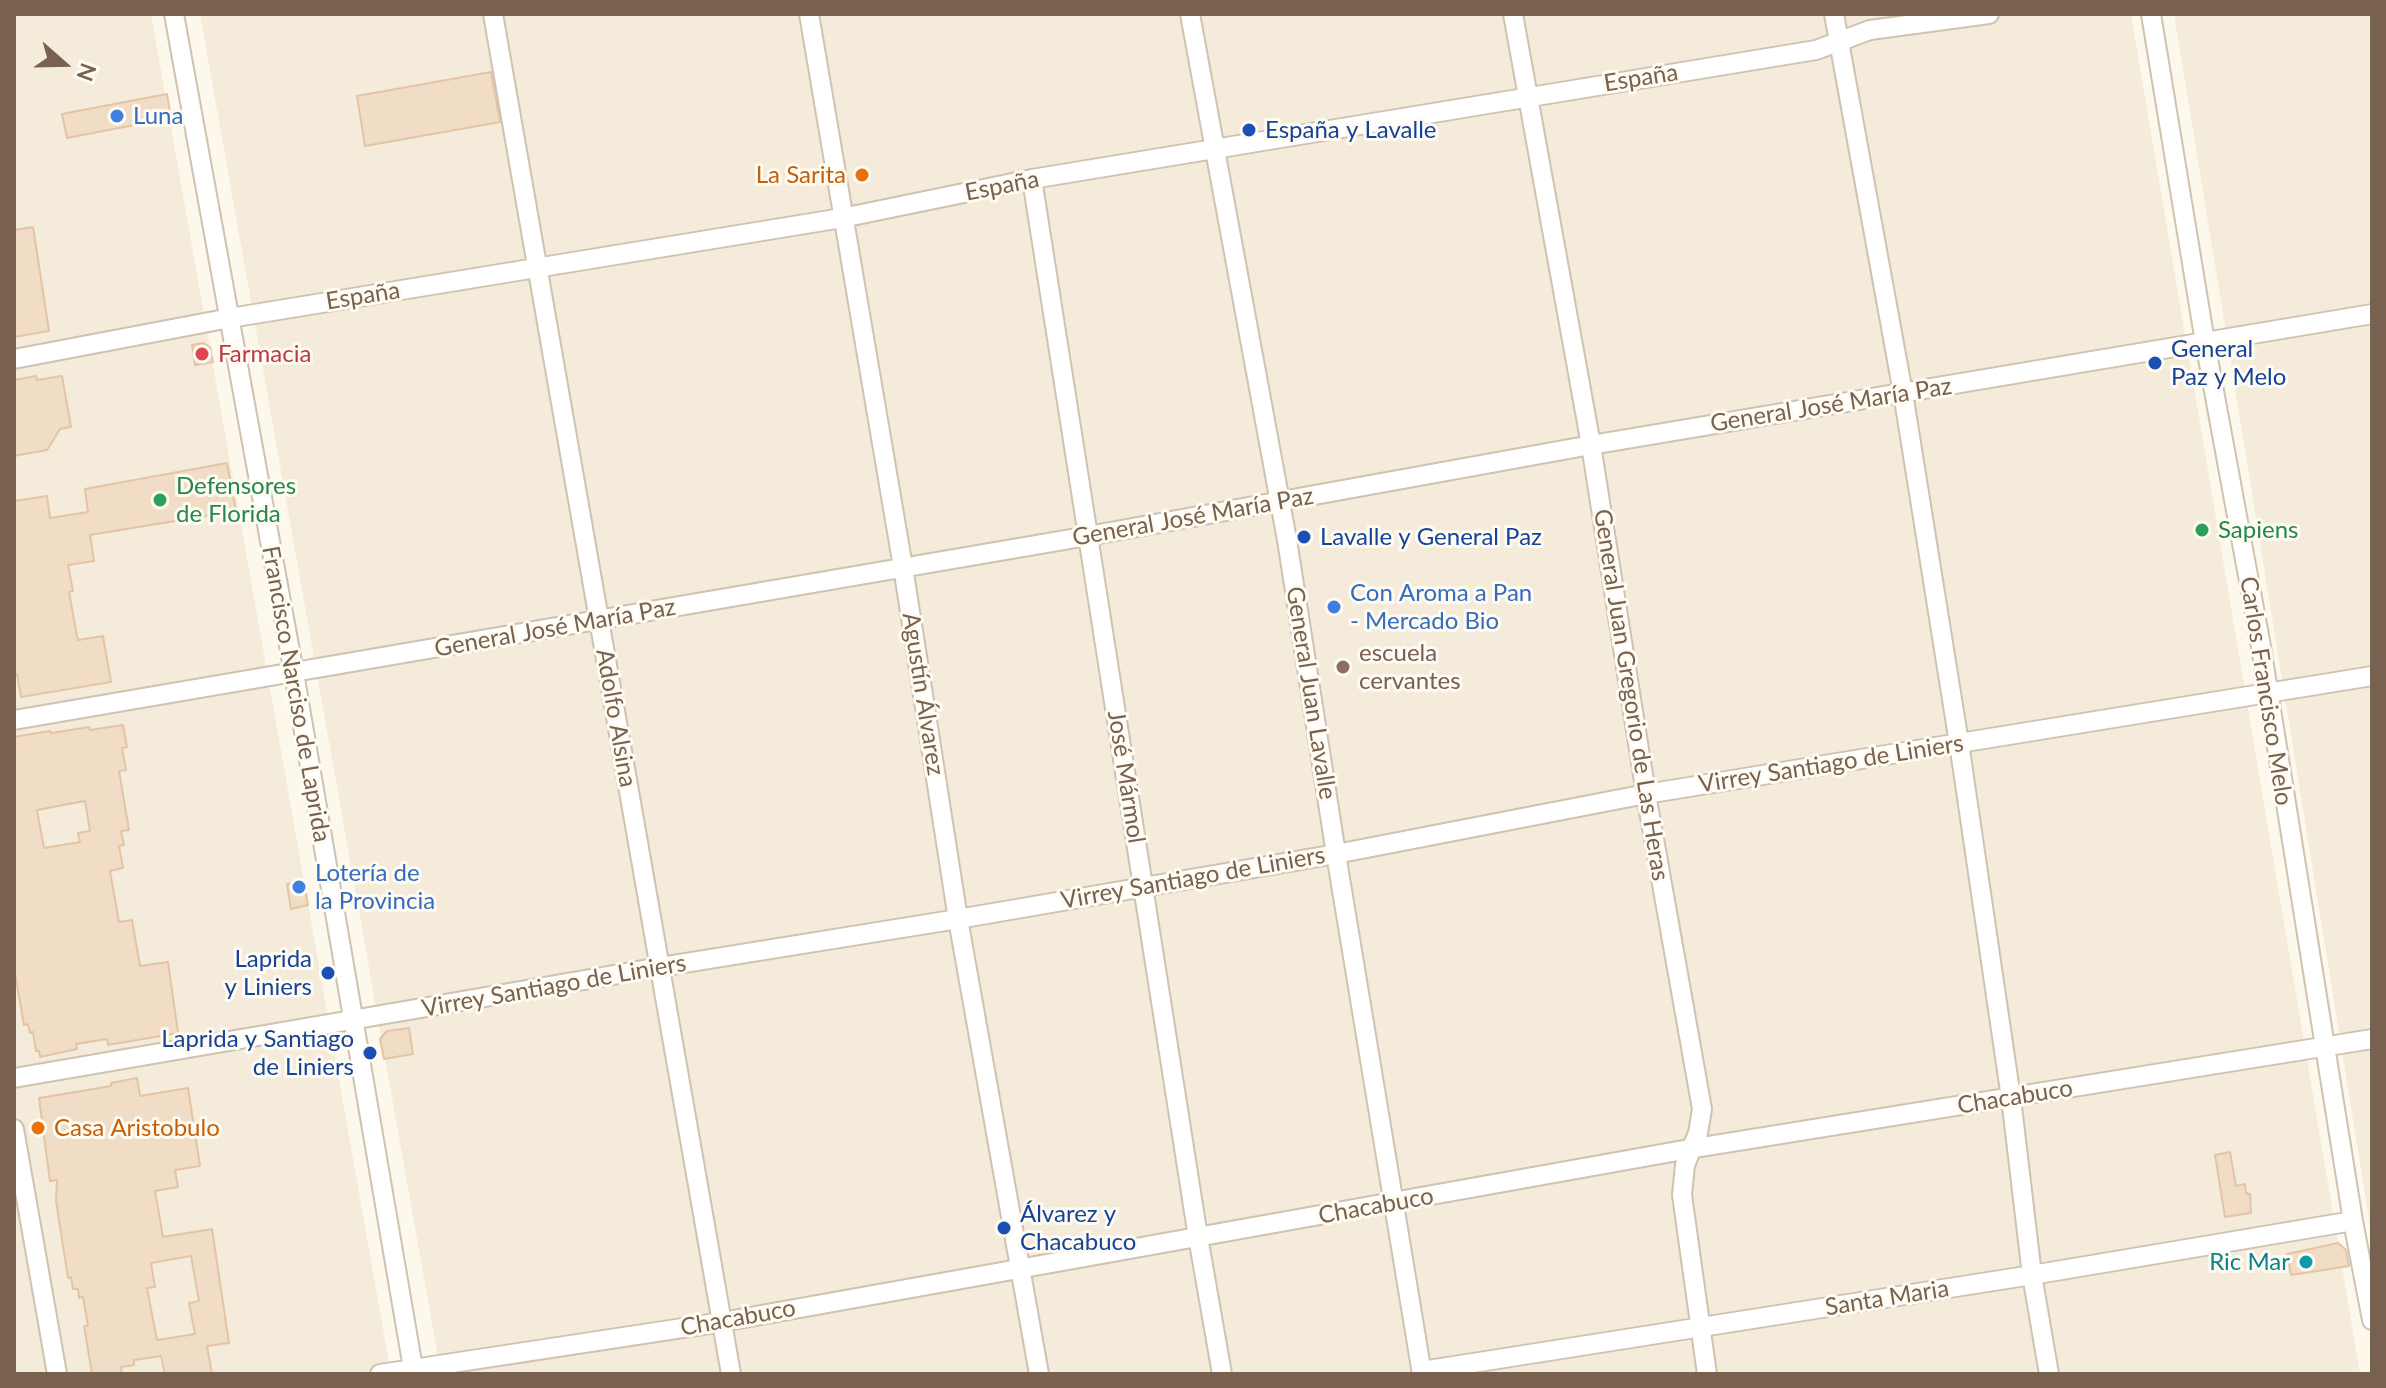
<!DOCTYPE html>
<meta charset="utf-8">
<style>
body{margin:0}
#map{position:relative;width:2386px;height:1388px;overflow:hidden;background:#fcf8ec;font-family:Lato,sans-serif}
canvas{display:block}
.frame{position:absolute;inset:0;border:16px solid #78624f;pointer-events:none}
.north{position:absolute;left:24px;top:24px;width:80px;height:80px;-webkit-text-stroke:6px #fefbf3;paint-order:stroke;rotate:110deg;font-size:22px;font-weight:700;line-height:32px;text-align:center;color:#78624f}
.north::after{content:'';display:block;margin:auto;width:28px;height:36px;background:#78624f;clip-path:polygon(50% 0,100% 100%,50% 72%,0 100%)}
</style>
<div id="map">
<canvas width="2386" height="1388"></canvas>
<div class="frame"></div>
<div class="north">N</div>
</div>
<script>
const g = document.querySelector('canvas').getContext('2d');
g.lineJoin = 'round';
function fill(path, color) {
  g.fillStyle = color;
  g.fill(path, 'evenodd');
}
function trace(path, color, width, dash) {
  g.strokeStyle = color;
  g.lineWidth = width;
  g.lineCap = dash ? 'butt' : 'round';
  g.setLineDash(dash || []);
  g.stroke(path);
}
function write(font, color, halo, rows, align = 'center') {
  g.font = font + ' Lato,sans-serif';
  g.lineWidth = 6;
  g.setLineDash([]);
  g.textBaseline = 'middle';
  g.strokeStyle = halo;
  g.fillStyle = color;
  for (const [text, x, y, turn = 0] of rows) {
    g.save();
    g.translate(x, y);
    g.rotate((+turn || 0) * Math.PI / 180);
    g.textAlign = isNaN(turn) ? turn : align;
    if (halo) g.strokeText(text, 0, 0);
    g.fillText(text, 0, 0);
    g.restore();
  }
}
fill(new Path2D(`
 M14,14H151L391,1374H14Z
 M200,14H2131L2360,1374H441Z
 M2174,14H2372V1237L2231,363Z`), '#f4ebdb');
const building = new Path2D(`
 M491,72L500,122L365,146L357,96Z
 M167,94L171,118L67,138L62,114Z
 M33,227L49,331L14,337V230Z
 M203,343L210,347L213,362L195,365L192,345Z
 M36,376L37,380L62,376L71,427L60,429L47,450L14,456V380Z
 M227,463L236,511L90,535L94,561L68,565L73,591L69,592L77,636L78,640L103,636L111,682L21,697L17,674L14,675V501L47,496L50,518L88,512L85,489Z
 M123,725L127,747L122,748L126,770L119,771L129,830L121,831L124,845L119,846L123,868L110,871L119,922L132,920L140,966L168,962L178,1033L108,1045L107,1039L76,1044L77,1049L40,1057L39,1051H36L33,1032L30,1033L28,1024L24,1025L14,967V737L50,731L51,733L89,727L90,730ZM85,801L90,831L78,833L80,842L44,848L37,810Z
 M304,881L308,905L291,909L287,884Z
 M409,1028L413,1054L384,1059L380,1039L387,1031Z
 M137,1078L140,1096L188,1088L200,1166L175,1170L178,1187L155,1191L163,1237L212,1229L229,1343L207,1346L212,1374H165L161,1356L134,1360V1365L121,1367L122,1374H92L84,1326H88L83,1297L79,1298L78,1289H73L71,1277L68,1278L56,1201L57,1180L50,1181L39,1098L111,1086V1083ZM191,1256L199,1301L189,1303L195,1334L157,1340L147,1288L155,1287L151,1263Z
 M2230,1152L2236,1186L2245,1184L2246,1193L2250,1194L2251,1213L2225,1217L2215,1155Z
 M2338,1243L2346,1250L2349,1266L2291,1275L2287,1254Z`);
fill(building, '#f1dcc5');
trace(building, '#e3c4a6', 2);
const minor = new Path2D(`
 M174,14L294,673L414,1374
 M493,14L731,1374
 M809,14L903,567L958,919L1039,1374
 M1190,14L1287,540L1336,854L1422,1374
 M1513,14L1591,445L1646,794L1702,1109L1698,1133L1685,1165L1682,1195L1707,1374
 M1834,14L1903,393L1959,743L2011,1098L2032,1275L2049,1374
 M2151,14L2205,342L2260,641L2353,1221L2372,1320
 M1032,179L1198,1237L1222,1374
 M14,359L230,318L842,218L1032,179L1816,50L1870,30L1989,14
 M14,720L1088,536L1591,445L2372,314
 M14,1078L660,967L958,919L1336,854L1646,794L2372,676
 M14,1129L57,1374
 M1422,1371L2032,1275L2353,1221
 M380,1374L722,1322L1689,1149L2372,1039`);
trace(minor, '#cfc2b1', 22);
trace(minor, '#fff', 18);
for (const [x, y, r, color] of [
 [117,116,8,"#3f7fe0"],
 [1249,130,8,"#1a4fb4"],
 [862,175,8,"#e8710a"],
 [202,354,8,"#e0444e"],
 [2155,363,8,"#1a4fb4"],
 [160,500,8,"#2e9e5b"],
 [2202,530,8,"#2e9e5b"],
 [1304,537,8,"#1a4fb4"],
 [1334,607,8,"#3f7fe0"],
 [1343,667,8,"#8d6e63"],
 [299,887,8,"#3f7fe0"],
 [328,973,8,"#1a4fb4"],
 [370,1053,8,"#1a4fb4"],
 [38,1128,8,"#e8710a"],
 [1004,1228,8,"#1a4fb4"],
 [2306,1262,8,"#0f9aa8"]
]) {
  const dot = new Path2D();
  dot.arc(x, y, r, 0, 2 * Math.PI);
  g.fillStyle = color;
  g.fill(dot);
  trace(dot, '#fefbf3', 3);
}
write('24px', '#78624f', '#fefbf3', [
 ["España",1641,78,-9],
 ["España",1002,186,-11],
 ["España",363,296,-9],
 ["General José María Paz",1831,405,-9],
 ["General José María Paz",1193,517,-10],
 ["General José María Paz",555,628,-10],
 ["Carlos Francisco Melo",2266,691,81],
 ["General Juan Lavalle",1311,693,81],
 ["Francisco Narciso de Laprida",296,694,80],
 ["Agustín Álvarez",923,694,81],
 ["General Juan Gregorio de Las Heras",1631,695,81],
 ["Adolfo Alsina",616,718,80],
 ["Virrey Santiago de Liniers",1831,764,-9],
 ["José Mármol",1126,777,81],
 ["Virrey Santiago de Liniers",1193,878,-10],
 ["Virrey Santiago de Liniers",554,986,-10],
 ["Chacabuco",2015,1097,-9],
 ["Chacabuco",1376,1206,-10],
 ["Santa Maria",1887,1298,-9],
 ["Chacabuco",738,1318,-10]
]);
write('24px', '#366cbe', '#fefbf3', [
 ["Luna",133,116],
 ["Con Aroma a Pan",1350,593],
 ["- Mercado Bio",1350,621],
 ["Lotería de",315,873],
 ["la Provincia",315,901]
], 'left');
write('24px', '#164399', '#fefbf3', [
 ["España y Lavalle",1265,130],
 ["General",2171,349],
 ["Paz y Melo",2171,377],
 ["Lavalle y General Paz",1320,537],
 ["Laprida",312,959,"right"],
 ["y Liniers",312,987,"right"],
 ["Laprida y Santiago",354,1039,"right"],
 ["de Liniers",354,1067,"right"],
 ["Álvarez y",1020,1214],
 ["Chacabuco",1020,1242]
], 'left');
write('24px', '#c56008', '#fefbf3', [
 ["La Sarita",846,175],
 ["Casa Aristobulo",54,1128,"left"]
], 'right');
write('24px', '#be3a42', '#fefbf3', [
 ["Farmacia",218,354]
], 'left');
write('24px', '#27864d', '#fefbf3', [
 ["Defensores",176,486],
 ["de Florida",176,514],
 ["Sapiens",2218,530]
], 'left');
write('24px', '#785e54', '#fefbf3', [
 ["escuela",1359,653],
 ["cervantes",1359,681]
], 'left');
write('24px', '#0d838f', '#fefbf3', [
 ["Ric Mar",2290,1262]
], 'right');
</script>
